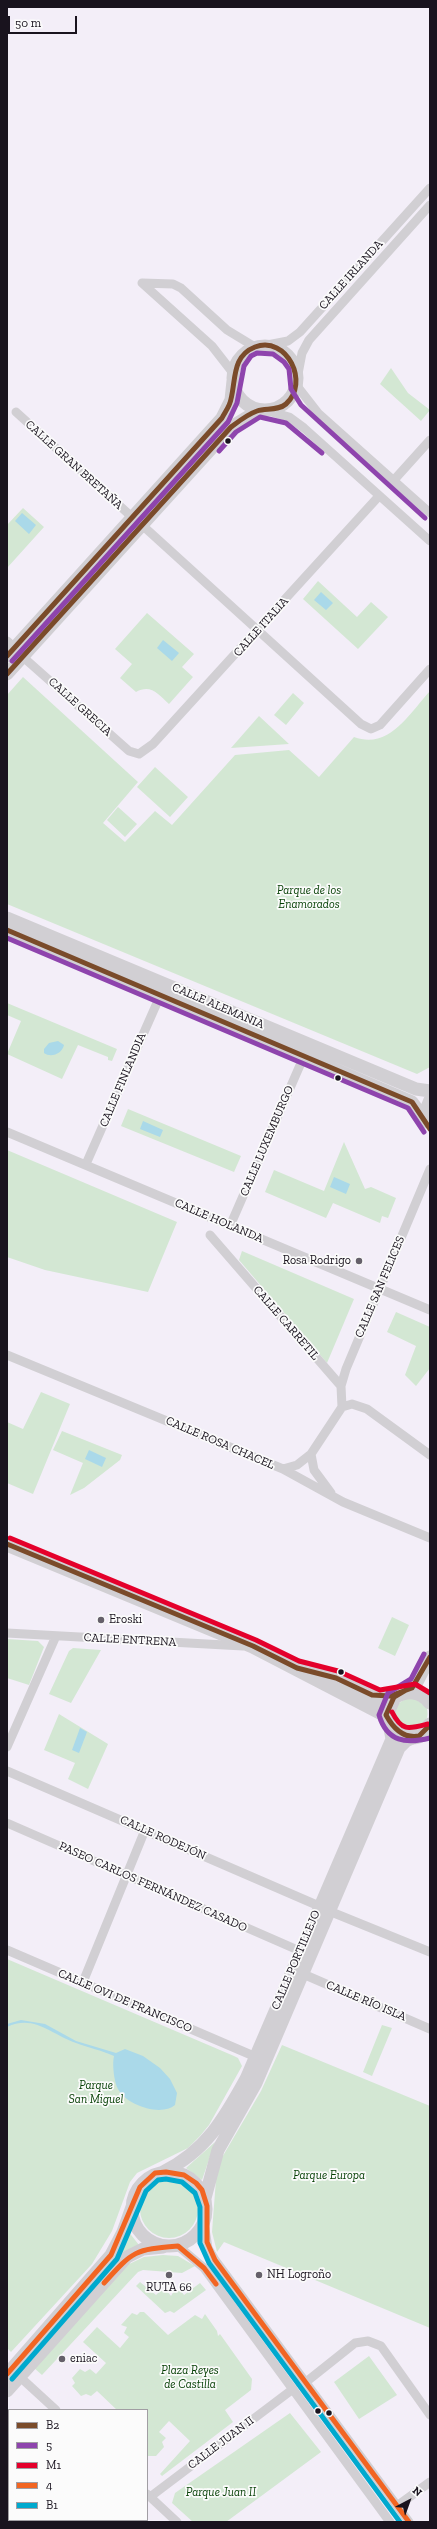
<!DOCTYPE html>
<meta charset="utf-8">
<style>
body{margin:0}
#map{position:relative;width:437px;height:2529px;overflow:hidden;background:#f3eef8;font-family:"Zilla Slab",serif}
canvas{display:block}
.frame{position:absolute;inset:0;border:8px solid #19131e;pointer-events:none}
.legend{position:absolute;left:8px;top:2409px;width:140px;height:112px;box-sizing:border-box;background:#fbfbfb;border:1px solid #a19ea3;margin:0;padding:5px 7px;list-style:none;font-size:12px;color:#19131e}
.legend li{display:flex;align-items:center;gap:8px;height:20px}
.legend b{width:20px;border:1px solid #a19ea3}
.north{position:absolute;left:389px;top:2481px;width:40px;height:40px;-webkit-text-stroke:3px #fbfbfb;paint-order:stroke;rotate:41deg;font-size:11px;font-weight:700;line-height:16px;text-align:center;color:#19131e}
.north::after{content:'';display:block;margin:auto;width:14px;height:18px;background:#19131e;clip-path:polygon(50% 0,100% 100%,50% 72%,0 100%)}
.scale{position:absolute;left:8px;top:16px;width:69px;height:18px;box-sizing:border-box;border:2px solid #19131e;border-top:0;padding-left:5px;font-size:12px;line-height:14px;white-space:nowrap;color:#19131e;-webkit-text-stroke:3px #fbfbfb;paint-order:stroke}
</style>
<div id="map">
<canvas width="437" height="2529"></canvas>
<div class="frame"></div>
<ul class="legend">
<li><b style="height:5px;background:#7a4b2a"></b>B2</li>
<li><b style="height:5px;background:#8e44ad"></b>5</li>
<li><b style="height:5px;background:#e4002b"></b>M1</li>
<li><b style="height:5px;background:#f26522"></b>4</li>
<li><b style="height:5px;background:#00a9ce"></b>B1</li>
</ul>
<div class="north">N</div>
<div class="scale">50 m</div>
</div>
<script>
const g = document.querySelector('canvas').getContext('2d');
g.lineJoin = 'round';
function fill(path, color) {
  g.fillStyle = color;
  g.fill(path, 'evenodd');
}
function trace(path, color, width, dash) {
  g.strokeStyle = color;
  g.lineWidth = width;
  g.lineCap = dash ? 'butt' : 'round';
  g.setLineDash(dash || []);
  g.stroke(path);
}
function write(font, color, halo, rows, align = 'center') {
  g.font = font + ' "Zilla Slab",serif';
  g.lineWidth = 3.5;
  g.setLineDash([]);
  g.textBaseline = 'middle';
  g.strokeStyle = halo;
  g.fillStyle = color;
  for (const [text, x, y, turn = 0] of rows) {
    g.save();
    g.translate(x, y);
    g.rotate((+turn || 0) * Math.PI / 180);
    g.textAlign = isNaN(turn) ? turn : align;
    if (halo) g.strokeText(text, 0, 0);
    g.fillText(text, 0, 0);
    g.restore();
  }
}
fill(new Path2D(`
 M391,368L408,393L430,410L421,421L380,384Z
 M23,508L44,527L7,568V525Z
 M318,581L357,617L371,602L388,617L358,649L303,599Z
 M147,613L194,654L182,667L193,677L169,704C158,694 151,684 136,692L120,678L132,664L115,649Z
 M23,677L138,782L103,823L125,842L155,811L172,825L235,755L289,750L319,777L354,737C389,750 409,714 430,691V1067L417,1074L7,904V695Z
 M293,693L304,703L286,725L274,715Z
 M259,716L289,744L231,748Z
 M155,767L188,797L170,817L137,787Z
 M118,807L137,824L125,837L107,820Z
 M7,1003L117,1049L112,1061L108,1060V1057L78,1045L62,1079L7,1054L21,1021L7,1015Z
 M128,1109L241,1156L234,1172L121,1126Z
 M344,1142L365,1189L371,1187L396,1198L388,1218L382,1216L380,1223L333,1203L326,1218L265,1192L274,1170L324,1191Z
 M7,1150L177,1222L148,1292L45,1270L7,1257Z
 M242,1251L354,1299L327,1363L239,1260Z
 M396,1312L430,1327V1368L416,1386L405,1375L416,1346L387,1332Z
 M41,1392L70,1404L33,1494L7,1483V1422L23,1429Z
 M62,1431L122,1455L120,1460L84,1488L70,1495L83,1463L53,1450Z
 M392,1617L409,1625L395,1656L378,1648Z
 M7,1639L38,1641L44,1647L29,1685L7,1678Z
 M73,1648L101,1650L71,1703L49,1694L69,1651Z
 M412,1697L426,1706C431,1720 423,1724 413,1732L394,1721C394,1706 398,1701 412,1697Z
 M59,1714L108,1744L88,1789L68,1779L75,1763L44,1750Z
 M7,1959L234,2056L238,2058L242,2066L209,2125L200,2136L188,2148L137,2173L130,2182L112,2231L92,2264L11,2352L7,2348Z
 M382,2025L392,2028L372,2076L363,2072Z
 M282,2045L430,2106V2328L224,2242L217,2252L212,2232L217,2166L261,2091Z
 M215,2142L202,2180L186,2168Z
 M140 2209a29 29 0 1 1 58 0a29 29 0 1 1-58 0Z
 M128,2231L139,2245L106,2268Z
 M163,2255L178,2256L195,2266L182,2273L143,2270L138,2272L42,2375L33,2367L127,2265L144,2257Z
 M140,2282L156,2295L160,2291H167L171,2296L174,2291H181L184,2295L200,2283L206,2290L174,2313L170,2311L165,2313L136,2286Z
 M140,2312H144L168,2335L195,2315L202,2319L205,2314L217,2331L218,2336L220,2334L252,2379L251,2390L225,2410L233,2422L162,2476L160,2474L190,2441L169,2421L159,2432L166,2438L162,2442L164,2447L156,2456H147V2410H117L97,2391L91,2396L86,2394L81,2396L72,2386L75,2383L72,2378L80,2369L85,2372L90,2369L96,2374L106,2363L83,2342L97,2327L120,2348L129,2337L124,2333L127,2327L121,2325L132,2313L137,2315Z
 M369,2356L397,2395L359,2419L334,2382Z
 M290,2413L321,2452L226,2522H193L172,2503L175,2493Z`), '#d3e7d3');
fill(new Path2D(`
 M22,513L36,525L29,534L15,521Z
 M321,592L333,603L326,610L314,600Z
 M163,640L179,653L172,661L157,648Z
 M58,1041L64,1045C62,1054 51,1058 44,1053V1049L49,1043Z
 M143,1121L163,1130L160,1137L140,1129Z
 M334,1177L350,1184L346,1194L330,1187Z
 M89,1450L106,1458L102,1467L85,1459Z
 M80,1728L87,1732L79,1753L72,1750Z
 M21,2020L45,2024L76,2041L116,2053L125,2049L143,2056L160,2068L170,2079L177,2093L175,2105C161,2117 126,2105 118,2089C114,2082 112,2064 114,2056C101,2050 89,2048 76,2043C52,2035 34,2014 7,2027V2024Z`), '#aad9e9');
trace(new Path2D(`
 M142,283L173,284L181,288L227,330L255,347
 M142,283L212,346L233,373
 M262,346L288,341L300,332L430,188
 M298,374L302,353L309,340L430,205
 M297,386L318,413L430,513
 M268,411L289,417L304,428L430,541
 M16,412L132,517
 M394,480L430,440
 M142,525L361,724L371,729L380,725L430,669
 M7,641L15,648
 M23,657L129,751L139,754L153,744L379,496
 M7,1132L430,1310
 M86,1164L160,996
 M230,1226L304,1056
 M210,1235L341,1386
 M7,1355L283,1469L343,1502L430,1538
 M342,1407L352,1404L367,1409L430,1455
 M311,1454L314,1470L331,1493
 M283,1469L297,1465L311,1454L342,1407L341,1386L346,1369L430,1169
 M7,1633L243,1646
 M7,1747L56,1636
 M7,1771L319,1906
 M7,1823L300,1951
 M329,1911L430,1952
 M7,1950L256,2057
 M303,1974L430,2029
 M83,1982L145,1830
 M204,2223L208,2248L215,2260L409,2522
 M178,2246L204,2268L390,2522
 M20,2377L56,2410
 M306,2382L355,2343L368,2341L381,2346L430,2415
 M147,2494L177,2522
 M150,2497L293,2389
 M397,2506L430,2482`), '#d1cfd3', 9);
trace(new Path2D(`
 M233 378a32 32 0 1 1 64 0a32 32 0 1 1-64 0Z
 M7,656L222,418L231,400L233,381
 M7,674L231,427L259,410
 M7,918L416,1089L430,1091
 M7,930L412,1102L426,1121
 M427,1122L426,1110L430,1100
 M407,1691L416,1684L430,1657
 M132 2209a37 37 0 1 1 74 0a37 37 0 1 1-74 0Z
 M163,2172C206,2151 224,2119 246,2079L392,1739L389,1723
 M205,2198L218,2150L256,2083L399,1748L406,1741L416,1736
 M7,2374L111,2255L123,2232L132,2207
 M7,2391L127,2257L143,2249L163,2247`), '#d1cfd3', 13);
trace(new Path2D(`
 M7,1544L253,1646L386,1715
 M314,1672L336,1678L372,1695L380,1697L400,1693
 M430,1702C421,1690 407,1689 394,1697L386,1715C394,1734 418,1748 430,1725`), '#d1cfd3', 15);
trace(new Path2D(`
 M7,656L222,418C225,412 230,406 231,399C236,379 232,356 255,347C287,335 310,383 286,404C278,411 266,408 257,411C248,414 239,421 231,427L7,674
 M7,930L412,1102L430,1129
 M7,1544L253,1646L297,1668L336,1678L372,1695L390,1696L412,1688L430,1657
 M416,1684L394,1697L386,1715C393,1728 403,1739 419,1736L430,1725`), '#7a4b2a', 5);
trace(new Path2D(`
 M219,451L236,432L260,417L286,423L322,453
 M12,661L228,422L237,403L244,366L251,356L257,353L273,354L284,362L289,369L291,389L301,405L425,518
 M7,938L408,1108L424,1132
 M424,1654L411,1679L388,1693L379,1715C387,1742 406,1744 430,1738`), '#8e44ad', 5);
trace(new Path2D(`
 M10,1538L256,1640L299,1661L338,1671L380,1690L415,1684L430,1693
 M392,1712C402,1732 409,1729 428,1724`), '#e4002b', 5);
trace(new Path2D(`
 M104,2283C134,2250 134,2250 178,2246L204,2268L216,2284
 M7,2374L111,2255L140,2187L155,2173L166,2172L184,2175L196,2183L202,2190L207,2206V2242L215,2260L409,2522`), '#f26522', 5);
trace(new Path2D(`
 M12,2379L117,2259L146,2191L158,2180L166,2179L182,2182L195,2193L200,2207V2243L209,2263L400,2522`), '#00a9ce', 5);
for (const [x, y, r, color] of [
 [228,441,3.5,"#19131e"],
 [338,1078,3.5,"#19131e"],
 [359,1261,4,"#65606a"],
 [101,1620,4,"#65606a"],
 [341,1672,3.5,"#19131e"],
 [169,2275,4,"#65606a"],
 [259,2275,4,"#65606a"],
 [62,2359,4,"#65606a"],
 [318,2411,3.5,"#19131e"],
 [329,2413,3.5,"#19131e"]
]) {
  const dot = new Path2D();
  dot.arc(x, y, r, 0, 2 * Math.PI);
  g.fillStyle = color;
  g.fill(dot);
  trace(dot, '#fbfbfb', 1.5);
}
write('12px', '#19131e', '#fbfbfb', [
 ["CALLE IRLANDA",351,275,-48],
 ["CALLE GRAN BRETAÑA",74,465,42],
 ["CALLE ITALIA",261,627,-48],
 ["CALLE GRECIA",80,707,42],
 ["CALLE ALEMANIA",218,1006,23],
 ["CALLE FINLANDIA",123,1080,-67],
 ["CALLE LUXEMBURGO",267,1141,-67],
 ["CALLE HOLANDA",219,1221,23],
 ["CALLE SAN FELICES",380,1287,-67],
 ["CALLE CARRETIL",286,1323,49],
 ["CALLE ROSA CHACEL",220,1443,23],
 ["CALLE ENTRENA",130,1640,3],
 ["CALLE RODEJÓN",163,1838,24],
 ["PASEO CARLOS FERNÁNDEZ CASADO",153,1887,24],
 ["CALLE PORTILLEJO",296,1960,-67],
 ["CALLE OVI DE FRANCISCO",125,2001,23],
 ["CALLE RÍO ISLA",366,2001,23],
 ["CALLE JUAN II",221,2443,-37]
]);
write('italic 12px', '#023d01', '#fbfbfb', [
 ["Parque de los",309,891],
 ["Enamorados",309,905],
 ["Parque",96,2086],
 ["San Miguel",96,2100],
 ["Parque Europa",329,2176],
 ["Plaza Reyes",190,2371],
 ["de Castilla",190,2385],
 ["Parque Juan II",221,2493]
]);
write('12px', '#19131e', '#fbfbfb', [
 ["Rosa Rodrigo",351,1261,"right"],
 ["Eroski",109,1620],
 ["NH Logroño",267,2275],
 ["RUTA 66",169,2288,"center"],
 ["eniac",70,2359]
], 'left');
</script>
